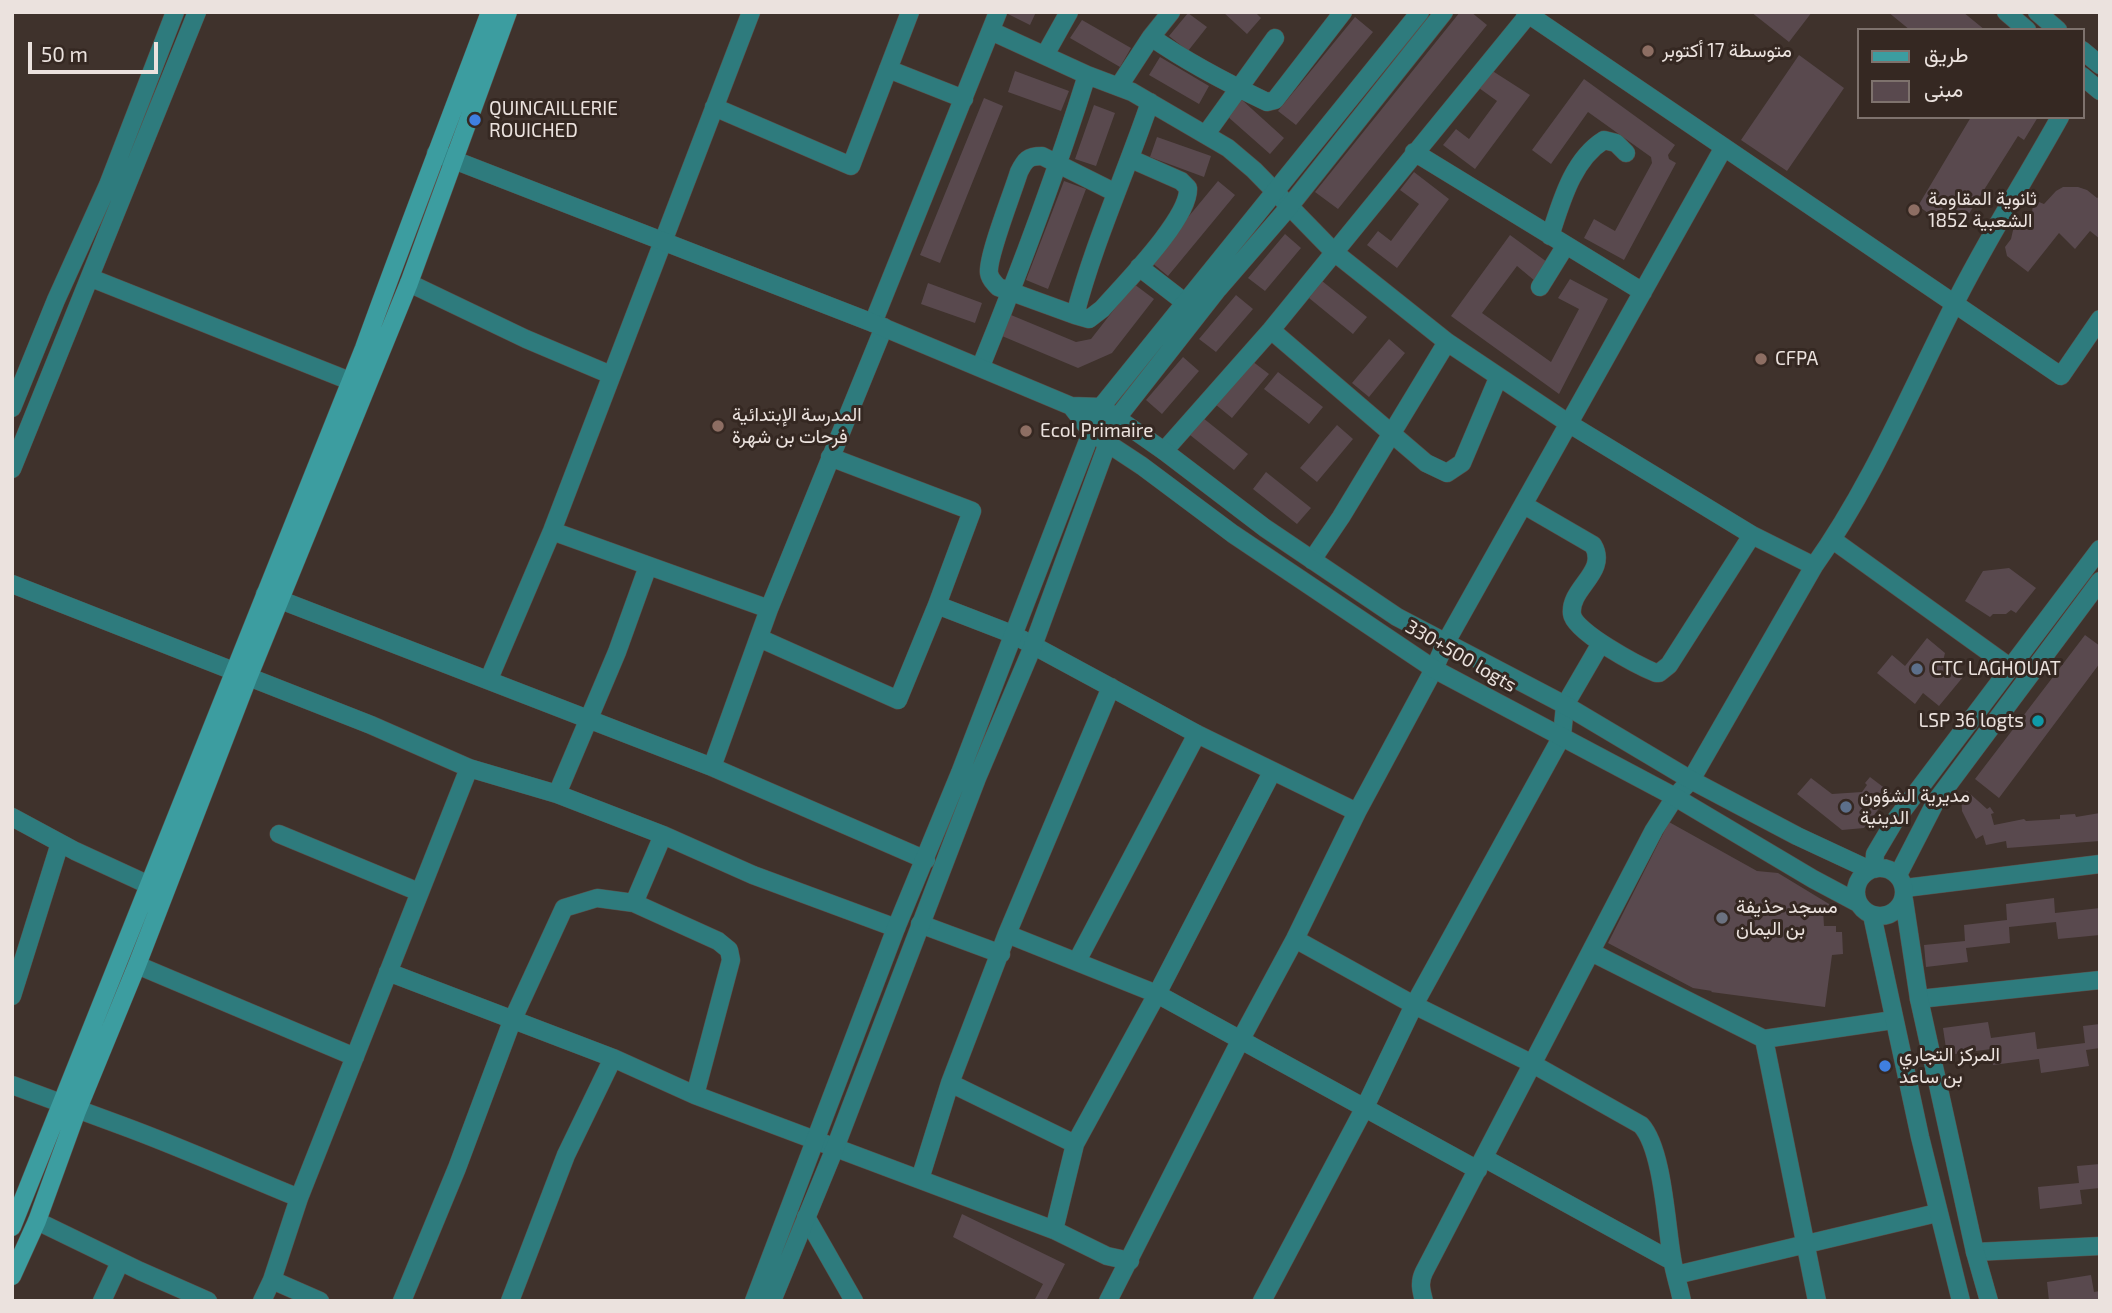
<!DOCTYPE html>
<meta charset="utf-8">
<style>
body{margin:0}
#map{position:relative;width:2112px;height:1313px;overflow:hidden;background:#3f322c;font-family:"Exo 2",Vazirmatn,sans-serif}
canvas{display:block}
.frame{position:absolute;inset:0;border:14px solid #ebe2de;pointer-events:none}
.legend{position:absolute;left:1857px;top:28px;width:228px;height:91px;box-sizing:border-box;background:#352822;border:2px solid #7e726d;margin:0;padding:9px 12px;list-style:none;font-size:21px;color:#ebe2de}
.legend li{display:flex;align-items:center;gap:14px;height:35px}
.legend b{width:35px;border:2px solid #7e726d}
.scale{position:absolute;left:28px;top:42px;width:130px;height:32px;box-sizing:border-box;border:4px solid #ebe2de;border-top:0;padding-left:9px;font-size:21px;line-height:24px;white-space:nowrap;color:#ebe2de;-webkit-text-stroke:5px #352822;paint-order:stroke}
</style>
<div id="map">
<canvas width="2112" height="1313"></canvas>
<div class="frame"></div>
<ul class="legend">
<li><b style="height:9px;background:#3c9da0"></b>طريق</li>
<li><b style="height:19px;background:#59494e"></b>مبنى</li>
</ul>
<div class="scale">50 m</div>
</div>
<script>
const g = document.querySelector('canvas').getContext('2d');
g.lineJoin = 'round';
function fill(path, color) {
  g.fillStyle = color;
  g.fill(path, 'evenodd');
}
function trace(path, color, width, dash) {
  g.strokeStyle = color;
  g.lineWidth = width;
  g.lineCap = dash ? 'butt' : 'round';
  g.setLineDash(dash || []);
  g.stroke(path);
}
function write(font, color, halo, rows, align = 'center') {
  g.font = font + ' "Exo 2",Vazirmatn,sans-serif';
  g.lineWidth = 6;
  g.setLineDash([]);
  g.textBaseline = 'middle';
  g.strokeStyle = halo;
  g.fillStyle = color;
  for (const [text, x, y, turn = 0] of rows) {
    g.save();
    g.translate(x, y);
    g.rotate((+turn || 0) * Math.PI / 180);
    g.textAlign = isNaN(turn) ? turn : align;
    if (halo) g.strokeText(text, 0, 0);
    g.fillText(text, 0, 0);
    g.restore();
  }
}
fill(new Path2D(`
 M1004,12H1036L1030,25Z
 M1223,12H1255L1261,18L1247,34Z
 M1460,12H1471L1487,25L1338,209L1315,192Z
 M1751,12H1812L1789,42Z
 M1888,12H1963L1985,30H1910Z
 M1188,13L1207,27L1188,51L1169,36Z
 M1355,17L1373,32L1296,125L1278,111Z
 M1082,20L1131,48L1120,67L1070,38Z
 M1799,55L1844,88L1787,171L1741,140Z
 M1160,57L1209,86L1199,104L1149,75Z
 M1491,70L1530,95L1475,169L1443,145L1456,129L1469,139L1497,101L1479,88Z
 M1015,71L1069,91L1061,111L1008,92Z
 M1584,79L1675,145L1668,155L1669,159L1676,163L1624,260L1584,238L1594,219L1615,231L1652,163L1651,157L1588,112L1551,164L1532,150Z
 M984,98L1003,106L940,263L920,255Z
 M1242,100L1284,138L1270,154L1227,116Z
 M1094,105L1115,113L1096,166L1075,159Z
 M1971,117H2038L2024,140L2018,136L1965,220L1944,206L1937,219L1918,206Z
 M1157,137L1211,156L1204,177L1150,157Z
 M1414,172L1449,199L1397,268L1367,245L1378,231L1391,241L1419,204L1400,190Z
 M1064,181L1086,189L1048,289L1026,280Z
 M1218,181L1235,195L1168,276L1151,262Z
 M2063,187H2078L2087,190L2097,198L2100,196V239L2090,231L2075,249L2059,233L2028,272L2007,256L2005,247L2011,239L2014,226L2027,219L2032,212L2033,205L2039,202L2044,204L2056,191Z
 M1285,234L1301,248L1265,291L1248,278Z
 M1510,235L1547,262L1535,281L1517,266L1482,313L1551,362L1579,309L1558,298L1570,279L1608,299L1559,394L1451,316Z
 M1322,281L1367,317L1353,334L1309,298Z
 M928,283L982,303L975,323L921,304Z
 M1134,284L1154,299L1112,353L1078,368L1002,336L1011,315L1076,342L1091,339Z
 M1236,295L1253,309L1216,352L1199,339Z
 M1389,339L1405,353L1369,397L1352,383Z
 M1183,357L1199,371L1162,414L1146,400Z
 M1252,361L1269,374L1232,418L1215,404Z
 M1278,372L1323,407L1309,424L1264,389Z
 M1203,418L1248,454L1234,470L1190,435Z
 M1337,425L1353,439L1317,482L1300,468Z
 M1266,472L1311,508L1297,524L1253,489Z
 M2009,568L2036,588L2016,613L2011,610L2006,614H1993L1990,617L1965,601L1983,571Z
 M2085,635L2100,646V663L1999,798L1975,779Z
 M1927,638L1945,653L1943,661L1963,677L1939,706L1923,693L1915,704L1877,673L1892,655L1905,666Z
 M1870,777L1891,793L1864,828L1842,830L1797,794L1811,778L1832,794L1862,792L1867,785L1865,783Z
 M1967,791L1987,809L1990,807L1994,813L1991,814L1994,825L2024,819L2026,821L2060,819V815L2075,814L2076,817L2100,813V841L2007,848L2006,841L1986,845L1983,835L1976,839L1962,811L1961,796Z
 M1669,822L1757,871L1778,873L1839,910H1823L1824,926H1836V932H1842L1843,954L1832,955L1825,1007L1711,992L1712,991L1693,988L1608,943Z
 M2054,898L2055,913L2100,908V935L2058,939L2056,922L2009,927L2010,943L1966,948L1968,962L1926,967L1924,945L1965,941L1964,925L2007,920L2006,904Z
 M1988,1022L1991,1038L2035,1032L2037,1049L2085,1043L2083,1026L2100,1024V1048L2086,1050L2089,1066L2041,1073L2039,1059L1993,1065L1991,1049L1947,1055L1943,1028Z
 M2100,1164V1188L2080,1190L2082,1204L2040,1209L2038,1187L2079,1183L2077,1166Z
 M962,1214L1065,1264L1046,1301H1034L1043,1284L953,1237Z
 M2091,1275L2094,1292L2100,1291V1301H2049L2047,1282Z`), '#59494e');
const minor = new Path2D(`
 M1525,12L2061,376L2100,319
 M991,31L1087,75L1132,92L1228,148L1254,170L1334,252L1447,342L1568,423L1752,535L1814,566
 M1151,37L1171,12
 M1045,55L1069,12
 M888,69L964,99
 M1119,86L1151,37C1187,62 1227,83 1267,102L1275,100L1343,12
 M714,107L851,166L910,12
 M1206,134L1275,38
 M1414,152L1643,292
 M1116,193L1042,156C1028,156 1025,160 1019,172C1013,192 987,257 989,273C990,280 994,282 998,287L1075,315C1094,242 1126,173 1150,102
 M1550,236C1561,203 1572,160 1604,140L1616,143L1626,153
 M1139,267L1187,304
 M91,278L350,381
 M409,283L526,339L611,375
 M1540,287L1566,245
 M1075,315L1089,319L1102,309C1123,285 1190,218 1188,188L1181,181L1131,159
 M873,323L998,12
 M1271,330L1426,463L1447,473L1462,463L1498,378
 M981,366C1020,270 1056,174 1087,75
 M12,408L56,300L108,185L175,12
 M1164,451L1271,330L1528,15
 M830,457L972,511L937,605
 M12,469L197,12
 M1524,505L1593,545C1609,572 1569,588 1572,614C1574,632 1639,666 1656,673H1659L1669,665L1752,535
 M552,531L769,609
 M1833,540L2011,668
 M1312,560L1341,517L1447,342
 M12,584L371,725L469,768L557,794L663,835L753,875L896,928
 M265,594L712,767L926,860
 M759,638L898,700L937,605L1012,634L1197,734L1357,812
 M489,679L552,531L751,12
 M712,767L769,609L884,327
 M557,794L617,652L648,566
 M12,817L75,851L149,885L161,894
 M279,834L419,892
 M1905,888L2100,864
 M634,903L718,941L729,950L731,960L695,1095
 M920,924L1001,954
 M1007,934L1157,994L1478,1170
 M1295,939L1414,1005L1531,1063L1641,1125C1663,1149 1666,1224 1672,1258C1674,1272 1679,1286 1682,1301
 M1591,952L1764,1039
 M1077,961L1197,734
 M137,965L355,1057
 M388,972L613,1058L695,1095L1054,1230L1107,1256L1130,1261
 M12,996L60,843
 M1919,999L2100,980
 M950,1083L1075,1144
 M12,1085C49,1099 86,1112 123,1126C183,1148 240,1174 299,1198
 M1484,1158L1672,1261
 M920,1179L950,1083L1007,934L1111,687
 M806,1217L854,1301
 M37,1221L140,1271L208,1301
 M1054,1230L1075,1144L1157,994L1272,772
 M1975,1252L2100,1246
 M1676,1275L1937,1213
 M272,1280L320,1301
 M102,1301L120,1262
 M262,1301L272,1280L299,1198L469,768
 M402,1301L457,1168L512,1021L564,908L597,898L634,903L663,835
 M510,1301L566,1155L613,1058
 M1108,1301L1241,1039L1295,939L1357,812L1434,669L1446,642L1724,147
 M1262,1301L1365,1107L1414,1005L1562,736L1565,705L1601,643
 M1424,1301C1421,1290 1419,1282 1424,1272L1654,830L1675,797L1691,780L1814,566C1871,486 1909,394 1953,307C1985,242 2025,180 2060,117
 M1817,1301L1764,1039L1893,1020`);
const tertiary = new Path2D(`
 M2006,12L2027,30
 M2037,12L2058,30
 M2082,50L2100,65
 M2082,76L2100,91
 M436,153L873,323L1071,406L1101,407L1164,451L1265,528L1397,617L1565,705L1691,780L1797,836L1870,870
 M1071,406L1092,433L1142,466L1233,534L1434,669L1675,797L1813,879L1858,903
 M1856 892a24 24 0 1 1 48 0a24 24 0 1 1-48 0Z
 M1874,869L1875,854L1894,822L2100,549
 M1898,875L1936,801L2100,581
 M1904,900L1919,999L1975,1252L1989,1301
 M1872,915L1920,1137L1961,1301
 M754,1301L896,928L960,773L1101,407L1420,12
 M772,1301L835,1148L977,778L1033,646L1117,418L1218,289L1289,207L1444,12`);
const secondary = new Path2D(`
 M12,1227L364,348C405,235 448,124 490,12
 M12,1276L37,1221L77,1111L137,965L248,678L409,283L508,12`);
trace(minor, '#5b4e48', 19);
trace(tertiary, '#5b4e48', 19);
trace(secondary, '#5b4e48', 19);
trace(minor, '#2e7b7d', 18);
trace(tertiary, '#2e7b7d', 18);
trace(secondary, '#3c9da0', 18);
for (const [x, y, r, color] of [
 [1648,51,7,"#8d6e63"],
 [475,120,7,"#3f7fe0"],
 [1914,210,7,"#8d6e63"],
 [1761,359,7,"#8d6e63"],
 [718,426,7,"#8d6e63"],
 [1026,431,7,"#8d6e63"],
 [1917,669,7,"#5c6f8a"],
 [2038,721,7,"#0f9aa8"],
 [1846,807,7,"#5c6f8a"],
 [1722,918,7,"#6b7280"],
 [1885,1066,7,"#3f7fe0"]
]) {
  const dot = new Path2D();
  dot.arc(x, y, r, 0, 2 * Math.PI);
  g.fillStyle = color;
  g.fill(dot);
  trace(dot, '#352822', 2.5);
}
write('19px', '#ebe2de', '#352822', [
 ["متوسطة 17 أكتوبر",1662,51],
 ["QUINCAILLERIE",489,109],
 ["ROUICHED",489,131],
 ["ثانوية المقاومة",1928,199],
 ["الشعبية 1852",1928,221],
 ["CFPA",1775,359],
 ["المدرسة الإبتدائية",732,415],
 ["فرحات بن شهرة",732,437],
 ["Ecol Primaire",1040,431],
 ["CTC LAGHOUAT",1931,669],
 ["LSP 36 logts",2024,721,"right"],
 ["مديرية الشؤون",1860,796],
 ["الدينية",1860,818],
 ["مسجد حذيفة",1736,907],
 ["بن اليمان",1736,929],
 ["المركز التجاري",1899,1055],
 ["بن ساعد",1899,1077]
], 'left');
write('19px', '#ebe2de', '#352822', [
 ["330+500 logts",1461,656,30]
]);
</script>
